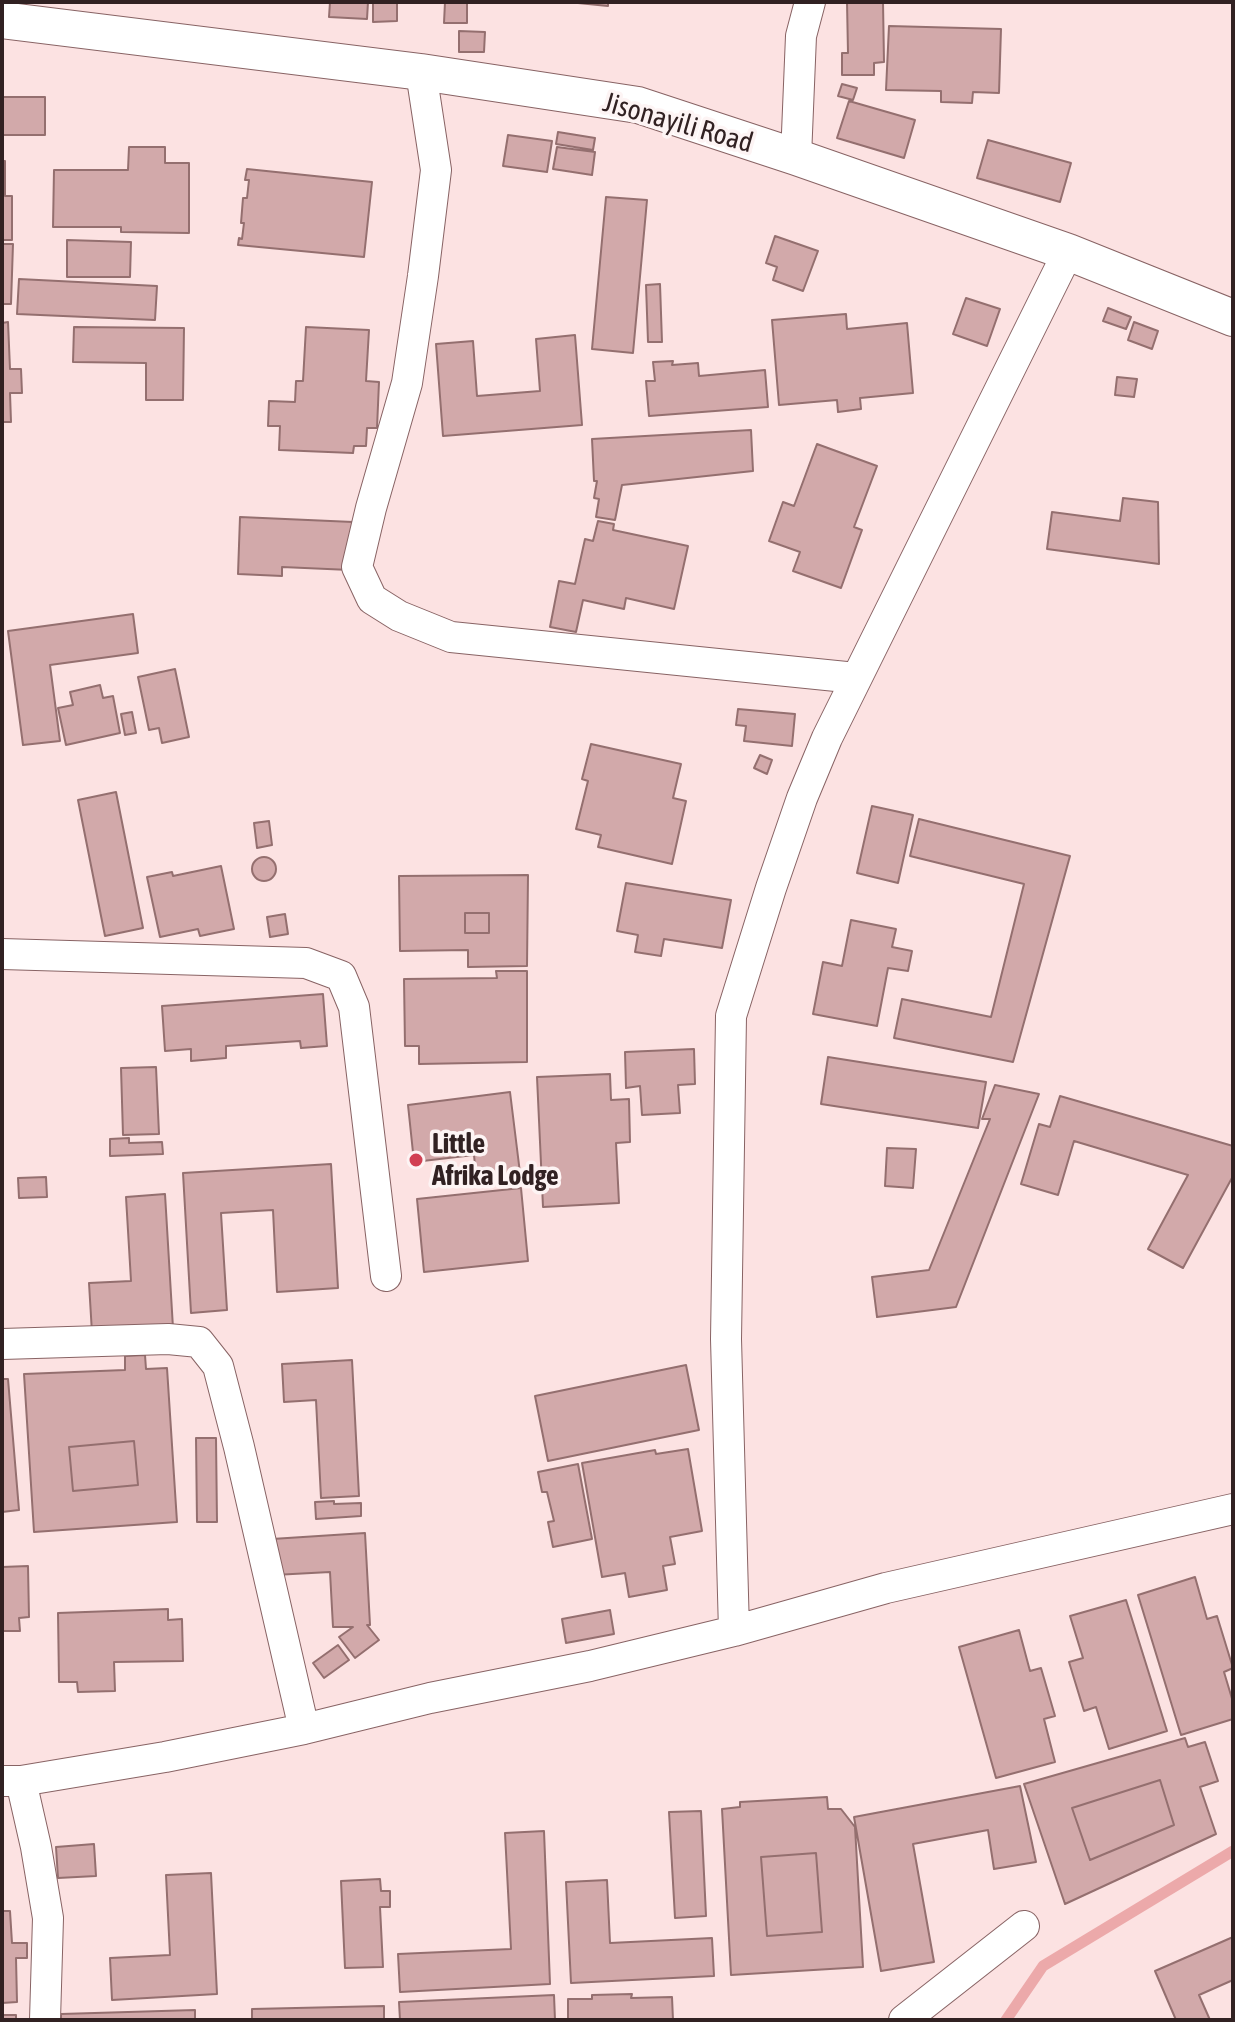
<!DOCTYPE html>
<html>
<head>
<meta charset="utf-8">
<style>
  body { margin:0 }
  #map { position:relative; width:1235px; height:2022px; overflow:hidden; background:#fce2e2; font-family:"Asap Condensed",sans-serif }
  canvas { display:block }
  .frame { position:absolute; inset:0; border:4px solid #312122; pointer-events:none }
</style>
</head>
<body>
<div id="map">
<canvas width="1235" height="2022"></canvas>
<div class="frame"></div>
</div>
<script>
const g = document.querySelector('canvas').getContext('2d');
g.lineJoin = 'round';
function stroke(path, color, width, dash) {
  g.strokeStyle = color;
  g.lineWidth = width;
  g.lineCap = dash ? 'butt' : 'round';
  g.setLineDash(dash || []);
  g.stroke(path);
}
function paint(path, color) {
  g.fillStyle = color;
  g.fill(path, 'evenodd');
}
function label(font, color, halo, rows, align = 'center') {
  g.font = font + ' "Asap Condensed",sans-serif';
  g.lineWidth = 7;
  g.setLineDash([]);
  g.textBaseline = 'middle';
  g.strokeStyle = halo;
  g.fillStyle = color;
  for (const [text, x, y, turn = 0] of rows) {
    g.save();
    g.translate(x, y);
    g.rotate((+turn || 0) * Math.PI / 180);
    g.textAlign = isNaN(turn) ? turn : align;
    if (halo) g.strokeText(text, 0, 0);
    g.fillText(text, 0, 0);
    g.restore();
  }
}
const stream = new Path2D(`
  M1006,2020l37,-54 190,-115`);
const building = new Path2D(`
  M330,2h38l-1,17 -38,-2z
  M373,2h24v19l-24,1z
  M445,2h22v21h-23z
  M568,2h40v4z
  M847,2h36l1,60 -10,1v12h-32v-22h6z
  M889,26l112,3 -2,64 -26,-1 -1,11 -31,-1v-11l-55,-1z
  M459,31l26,1 -1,20h-25z
  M842,84l15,4 -4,12 -15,-4z
  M2,97h43v38h-43z
  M849,101l66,19 -11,38 -67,-20z
  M558,132l37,6 -2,12 -37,-6z
  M508,135l44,6 -5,31 -44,-6z
  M988,140l83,23 -11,39 -83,-24z
  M129,147h36v16h24v70l-68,-1v-5h-68l1,-57h74z
  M557,147l38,5 -3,23 -39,-6z
  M2,161h3v35h7v44h-10z
  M247,169l125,13 -8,75 -126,-12 1,-7 3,1 2,-16h-3l2,-25h4l2,-18h-4z
  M606,197l41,3 -14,153 -41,-4z
  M775,236l43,15 -15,40 -30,-11 4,-13 -11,-4z
  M67,240l64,2 -1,35h-63z
  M2,244h11l-2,60h-9z
  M19,279l138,7 -2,34 -138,-6z
  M660,284l2,58h-14l-2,-57z
  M966,298l34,11 -13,37 -34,-12z
  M1108,308l23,9 -5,12 -23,-8z
  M846,314l1,15 60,-6 6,70 -53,5 1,11 -23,3 -1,-12 -58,5 -7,-85z
  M8,322l2,47h11l1,24h-12l1,29h-9v-99z
  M1134,322l24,9 -6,18 -24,-9z
  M74,327l110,1 -1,72h-37v-37l-73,-1z
  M306,327l63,3 -3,51 13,1 -2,46h-10l-1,18h-12l-1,7 -74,-3 1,-24h-12l1,-25 26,1 1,-21h7z
  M575,335l7,90 -139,11 -7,-92 37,-3 4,55 63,-5 -4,-52z
  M673,361l-1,4 26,-2 1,13 66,-6 3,37 -119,9 -3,-35h9l-2,-19z
  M1117,377l20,2 -3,18 -19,-2z
  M751,430l2,41 -131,14 -7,35 -19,-3 3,-18 -5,-1 3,-17h-3l-2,-42z
  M817,444l60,22 -23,61 8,3 -21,58 -48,-17 7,-19 -31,-11 14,-39 11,4z
  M1123,498l35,4 1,62 -112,-15 5,-37 68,9z
  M240,517l113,5 -3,48 -68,-3v9l-44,-2z
  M598,521l16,3 -1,6 75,16 -14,63 -48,-11 -2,11 -41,-9 -7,32 -26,-5 9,-46 16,3 10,-45 8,2z
  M133,614l5,39 -88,12 10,76 -37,4 -15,-114z
  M175,669l14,68 -27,6 -3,-15 -10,2 -11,-53z
  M100,685l3,13 10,-2 7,37 -54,12 -8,-37 15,-3 -3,-13z
  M738,709l57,5 -3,32 -48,-5 2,-15 -10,-1z
  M132,712l4,21 -11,2 -4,-21z
  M591,744l90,20 -8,34 13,3 -14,63 -74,-17 3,-12 -25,-6 12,-48 -6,-2z
  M760,755l12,5 -5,14 -13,-6z
  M116,792l27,136 -38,8 -27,-136z
  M872,806l41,9 -15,68 -41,-10z
  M919,819l151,37 -57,206 -119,-24 8,-39 89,18 33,-133 -114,-28z
  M269,821l3,24 -15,3 -3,-25z
  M252 869a12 12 0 1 1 24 0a12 12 0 1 1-24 0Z
  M221,866l13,63 -34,7 -2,-7 -38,8 -13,-60 25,-5 1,4z
  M528,875l-1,91 -59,1v-17l-68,1 -1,-75zM465,913h24v20h-24z
  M626,883l105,17 -9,48 -58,-9 -3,17 -26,-4 3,-17 -21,-4z
  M465,913h24v20h-24z
  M285,914l3,20 -18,3 -3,-20z
  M851,920l45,9 -4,18 20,4 -4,20 -20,-3 -11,58 -64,-12 10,-52 19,4z
  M496,971h31v91l-108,2v-18h-14l-1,-67 93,-1z
  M323,994l4,52 -26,2 -1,-7 -74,5v12l-35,3v-12l-26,2 -3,-45z
  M694,1049l1,35 -17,1 2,28 -38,2 -2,-29 -14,2 -1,-36z
  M828,1057l158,25 -8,46 -157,-24z
  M156,1067l3,67 -36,1 -2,-67z
  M610,1074l1,26 18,-1 1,43 -14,1 3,60 -76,4 -6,-130z
  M995,1085l44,9 -83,213 -79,10 -5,-40 57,-7 61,-151h-8z
  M510,1092l11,89 -44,6 -3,-32 -60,7 -6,-57z
  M1060,1096l173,50v30l-50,92 -35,-19 40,-74 -114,-34 -16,54 -37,-11 18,-60 11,3z
  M129,1138v5l33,-1 1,12 -53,2v-17z
  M887,1148l29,1 -3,39 -28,-2z
  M331,1164l7,124 -61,4 -4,-82 -52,3 6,97 -36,3 -8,-140z
  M46,1177l1,20 -28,1 -1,-20z
  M521,1188l7,73 -104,11 -7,-73z
  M165,1194l8,134 -81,5 -3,-50 42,-2 -5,-84z
  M145,1355l1,14 21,-1 10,154 -143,10 -10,-158 101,-4v-14zM134,1441l4,44 -65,6 -4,-44z
  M352,1360l7,136 -38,2 -5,-98 -32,2 -2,-38z
  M686,1365l13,65 -151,31 -13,-65z
  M2,1379h6l11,131 -17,2z
  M196,1438h20l1,84h-20z
  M134,1441l4,44 -65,6 -4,-44z
  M688,1449l14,82 -32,6 5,27 -12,2 4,24 -38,7 -4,-24 -23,4 -20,-114 73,-13 1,4z
  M578,1464l14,75 -39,8 -5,-25 6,-1 -7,-29h-5l-4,-20z
  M334,1501v3l27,-1v13l-45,3 -1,-17z
  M365,1533l5,92h-3l12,15 -24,18 -16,-21 14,-10h-20l-3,-55 -56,3 -2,-36z
  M28,1566l1,51 -10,1 1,13h-18v-64z
  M1195,1577l12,42 10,-3 16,52 -9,4 9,30v17l-52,16 -43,-140z
  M1126,1600l41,131 -58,18 -13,-42 -12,4 -15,-49 14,-4 -13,-42z
  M168,1609v11l14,-1 1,42 -69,1 1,29 -37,1 -1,-10h-18l-1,-69z
  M610,1610l4,24 -48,9 -4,-24z
  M1019,1630l11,41 11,-3 14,48 -11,3 11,43 -59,16 -37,-131z
  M338,1645l11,15 -25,18 -11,-15z
  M1185,1738l3,9 17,-5 13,39 -18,6 16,47 -151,70 -41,-120zM1160,1780l14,45 -84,35 -18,-52z
  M1160,1780l14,45 -84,35 -18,-52z
  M1020,1786l16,76 -42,7 -6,-39 -75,14 21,118 -53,9 -27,-154z
  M827,1797l1,12h13l14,18 8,140 -132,8 -9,-166 18,-2v-5zM816,1853l6,79 -55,4 -6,-79z
  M701,1811l5,105 -31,2 -6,-106z
  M544,1831l6,153 -150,8 -2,-38 113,-5 -6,-116z
  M94,1844l2,32 -38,2 -2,-31z
  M816,1853l6,79 -55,4 -6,-79z
  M211,1873l6,121 -105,6 -2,-42 60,-3 -4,-80z
  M380,1879l1,12h9v16h-10l3,60 -38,1 -4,-87z
  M607,1880l3,63 102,-5 2,38 -143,7 -5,-101z
  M2,1911h8l2,32h15v15h-11l1,44 -15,1z
  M1233,1937v43l-34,15 11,25h-34l-21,-49z
  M632,1994l-1,4 41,-1 1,23h-105v-21h24v-4z
  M554,1995l1,25h-155l-1,-18z
  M384,2006v14h-132v-11z
  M195,2010v10h-134v-6z
  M2,2015h14v5h-14z`);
const minor = new Path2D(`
  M421,72l15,98 -13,106 -16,107 -36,125 -14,59 15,32 27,17 52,21 405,41
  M796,157l5,-121 9,-34
  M2,954l304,9 35,13 13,31 32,269
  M2,1344l166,-5 31,3 19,24 21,81 65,282
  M734,1631l-8,-292 5,-323 40,-128 31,-90 25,-60 241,-486
  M2,1781h19l144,-24 139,-28 126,-31 160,-32 144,-35 152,-43 347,-79
  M21,1781l15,66 12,71 -3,102
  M904,2020l120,-94`);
const tertiary = new Path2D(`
  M2,20l419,52 217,33 158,52 272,95 165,66`);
const markers = [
  [416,1160,8,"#d14053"]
];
const streetNames = [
  ["Jisonayili Road",678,123,16]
];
const poiNames = [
  ["Little",432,1144],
  ["Afrika Lodge",432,1176]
];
stroke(stream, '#eca9aa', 11);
paint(building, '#d2a9aa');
stroke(building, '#946f6f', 2);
stroke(minor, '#886364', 32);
stroke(tertiary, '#886364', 38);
stroke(minor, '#fff', 30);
stroke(tertiary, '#fff', 36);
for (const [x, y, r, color] of markers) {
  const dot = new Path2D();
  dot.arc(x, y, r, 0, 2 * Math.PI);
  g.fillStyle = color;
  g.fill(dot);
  stroke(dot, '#fdf4f4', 3);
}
label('28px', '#312122', '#fdf4f4', streetNames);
label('bold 28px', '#312122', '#fdf4f4', poiNames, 'left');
</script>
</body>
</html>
